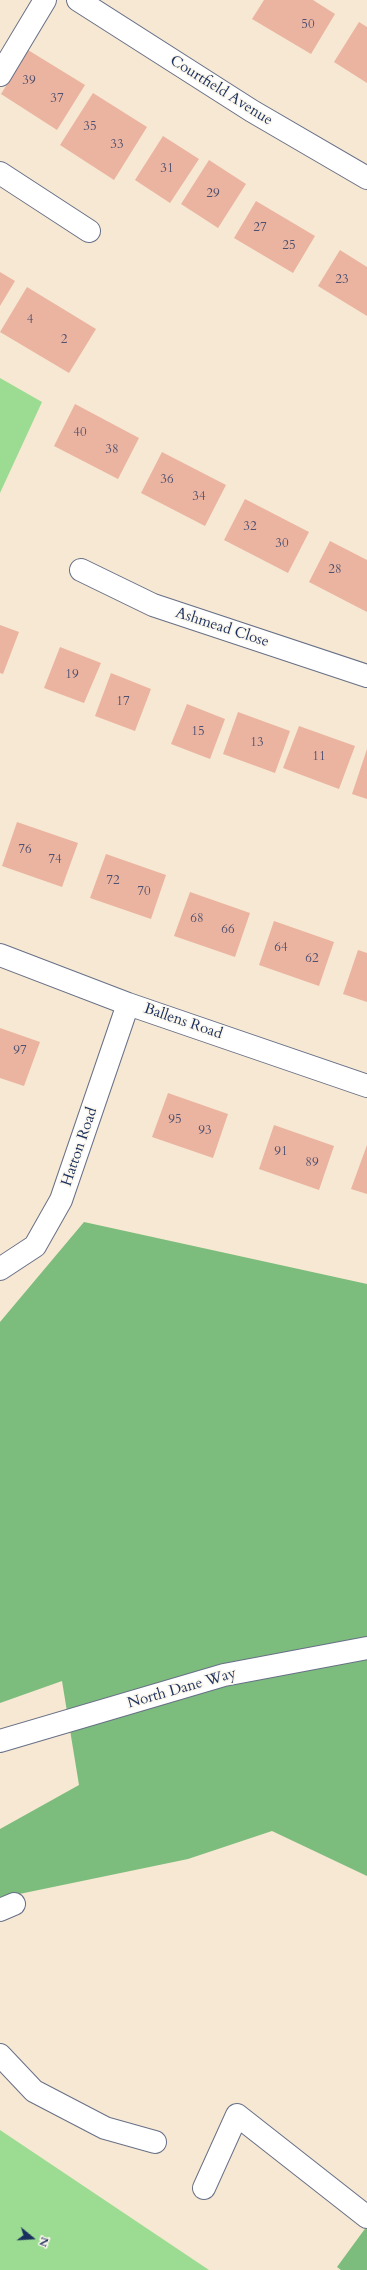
<!DOCTYPE html>
<html>
<head>
<meta charset="utf-8">
<style>
  body { margin:0 }
  #map { position:relative; width:367px; height:2270px; overflow:hidden; background:#f6e8d2; font-family:Cardo,serif }
  canvas { display:block }
  .north { position:absolute; left:12px; top:2218px; width:40px; height:40px; -webkit-text-stroke:3px #fbf7ec; paint-order:stroke; rotate:108deg; font-size:11px; font-weight:700; line-height:16px; text-align:center; color:#1b2f5e }
  .north::after { content:''; display:block; margin:auto; width:14px; height:18px; background:#1b2f5e; clip-path:polygon(50% 0,100% 100%,50% 72%,0 100%) }
</style>
</head>
<body>
<div id="map">
<canvas width="367" height="2270"></canvas>
<div class="north">N</div>
</div>
<script>
const g = document.querySelector('canvas').getContext('2d');
g.lineJoin = 'round';
function paint(path, color) {
  g.fillStyle = color;
  g.fill(path, 'evenodd');
}
function stroke(path, color, width, dash) {
  g.strokeStyle = color;
  g.lineWidth = width;
  g.lineCap = dash ? 'butt' : 'round';
  g.setLineDash(dash || []);
  g.stroke(path);
}
function label(font, color, halo, rows, align = 'center') {
  g.font = font + ' Cardo,serif';
  g.lineWidth = 3;
  g.setLineDash([]);
  g.textBaseline = 'middle';
  g.strokeStyle = halo;
  g.fillStyle = color;
  for (const [text, x, y, turn = 0] of rows) {
    g.save();
    g.translate(x, y);
    g.rotate((+turn || 0) * Math.PI / 180);
    g.textAlign = isNaN(turn) ? turn : align;
    if (halo) g.strokeText(text, 0, 0);
    g.fillText(text, 0, 0);
    g.restore();
  }
}
const green = new Path2D(`
  M0,378l42,24 -42,91z
  M0,2130l209,140h-209z`);
const forest = new Path2D(`
  M84,1222l283,62v592l-95,-45 -84,28 -188,39v-69l79,-44 -17,-104 -62,22v-381z
  M367,2226v44h-26l-4,-3z`);
const building = new Path2D(`
  M264,0h49l22,14 -24,40 -59,-35z
  M359,22l8,5v56l-33,-21z
  M28,50l57,35 -28,45 -56,-36z
  M93,93l54,34 -33,53 -54,-35z
  M163,136l36,23 -29,44 -35,-23z
  M209,160l37,24 -28,44 -37,-24z
  M256,201l59,35 -22,37 -59,-35z
  M340,250l27,17v49l-49,-30z
  M0,272l15,9 -15,25z
  M27,287l69,42 -27,44 -69,-41z
  M75,404l64,34 -21,41 -64,-33z
  M162,452l64,33 -21,41 -64,-33z
  M245,499l64,33 -21,41 -64,-33z
  M330,541l37,19v52l-58,-30z
  M0,625l19,7 -16,42 -3,-1z
  M60,647l41,16 -17,40 -40,-15z
  M111,673l40,16 -16,42 -40,-15z
  M187,704l38,15 -15,40 -39,-15z
  M238,712l52,19 -15,42 -52,-19z
  M299,726l56,20 -16,43 -56,-21z
  M367,749v50l-15,-5z
  M17,822l61,21 -16,44 -60,-21z
  M106,854l60,21 -15,44 -61,-21z
  M190,892l60,21 -15,44 -61,-21z
  M274,921l60,21 -15,44 -60,-21z
  M358,950l9,3v49l-24,-8z
  M0,1028l40,14 -16,44 -24,-8z
  M168,1093l60,21 -15,44 -61,-21z
  M274,1125l60,21 -15,44 -60,-21z
  M367,1145v49l-16,-5z`);
const minor = new Path2D(`
  M78,0l174,111 115,67
  M0,75l45,-75
  M0,173l89,58
  M81,570l72,35 214,71
  M0,955l128,49 239,82
  M0,1269l35,-23 26,-46 67,-196
  M0,1741l224,-66 143,-27
  M0,1910l14,-6
  M0,2055l34,36 71,37 50,14
  M204,2188l33,-73 130,102`);
const numberNames = [
  ["50",308,25],
  ["39",29,81],
  ["37",57,99],
  ["35",90,127],
  ["33",117,145],
  ["31",167,169],
  ["29",213,194],
  ["27",260,228],
  ["25",289,246],
  ["23",342,280],
  ["4",30,320],
  ["2",64,340],
  ["40",80,433],
  ["38",112,450],
  ["36",167,480],
  ["34",199,497],
  ["32",250,527],
  ["30",282,544],
  ["28",335,570],
  ["19",72,675],
  ["17",123,702],
  ["15",198,732],
  ["13",257,743],
  ["11",319,757],
  ["76",25,850],
  ["74",55,860],
  ["72",113,881],
  ["70",144,892],
  ["68",197,919],
  ["66",228,930],
  ["64",281,948],
  ["62",312,959],
  ["97",20,1051],
  ["95",175,1120],
  ["93",205,1131],
  ["91",281,1152],
  ["89",312,1163]
];
const streetNames = [
  ["Courtfield Avenue",221,91,32],
  ["Ashmead Close",222,628,18],
  ["Ballens Road",183,1022,19],
  ["Hatton Road",80,1147,-71],
  ["North Dane Way",182,1689,-16]
];
paint(green, '#9bdc92');
paint(forest, '#7cbc7c');
paint(building, '#ebb4a1');
stroke(minor, '#687087', 24);
stroke(minor, '#fff', 22);
label('13px', '#4f506f', null, numberNames);
label('15px', '#1b2f5e', '#fbf7ec', streetNames);
</script>
</body>
</html>
